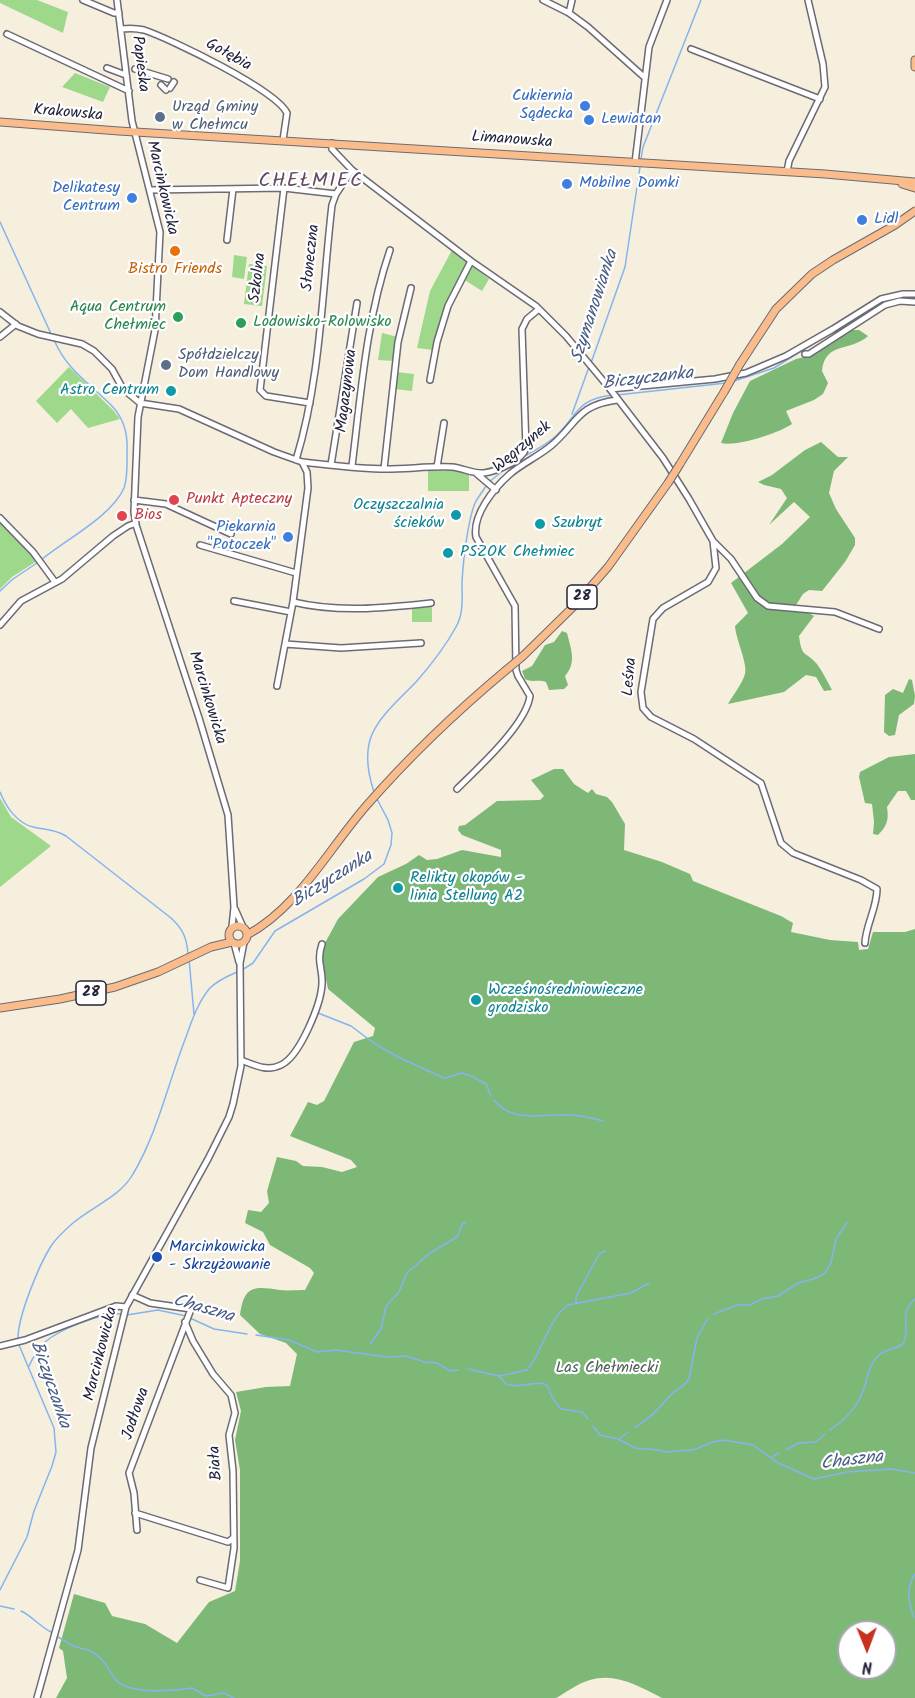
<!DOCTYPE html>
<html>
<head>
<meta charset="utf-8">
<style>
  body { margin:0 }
  #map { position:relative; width:915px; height:1698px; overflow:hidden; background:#f6efde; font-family:Kalam,sans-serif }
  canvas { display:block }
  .north { position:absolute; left:837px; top:1620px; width:60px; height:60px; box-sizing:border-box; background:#fff; border:2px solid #a7a7b1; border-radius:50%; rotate:179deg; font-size:16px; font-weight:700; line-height:24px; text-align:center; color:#22223b }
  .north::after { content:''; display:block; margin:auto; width:21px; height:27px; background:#c8321e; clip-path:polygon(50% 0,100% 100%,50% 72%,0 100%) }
</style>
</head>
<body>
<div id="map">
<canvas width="915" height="1698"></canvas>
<div class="north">N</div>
</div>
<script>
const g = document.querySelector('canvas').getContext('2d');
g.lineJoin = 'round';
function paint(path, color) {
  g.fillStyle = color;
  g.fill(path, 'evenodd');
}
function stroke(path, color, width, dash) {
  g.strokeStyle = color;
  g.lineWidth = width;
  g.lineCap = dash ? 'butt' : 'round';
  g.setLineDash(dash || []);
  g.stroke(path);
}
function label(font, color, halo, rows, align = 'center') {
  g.font = font + ' Kalam,sans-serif';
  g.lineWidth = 4.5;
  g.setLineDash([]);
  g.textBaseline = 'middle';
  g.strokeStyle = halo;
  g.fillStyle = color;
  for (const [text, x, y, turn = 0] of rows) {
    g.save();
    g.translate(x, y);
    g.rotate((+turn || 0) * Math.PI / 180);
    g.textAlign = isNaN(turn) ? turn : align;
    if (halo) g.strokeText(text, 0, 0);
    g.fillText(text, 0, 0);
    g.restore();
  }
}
const green = new Path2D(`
  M0,0h37l31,12 -5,21 -63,-30z
  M75,73l35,14 -7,15 -41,-15z
  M452,250l16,12 -35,88 -16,-2 13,-57z
  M234,255l13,2 -3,22 -12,-2z
  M249,264l18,2 -5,40 -18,-2z
  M472,266l17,13 -7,12 -19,-12z
  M382,333l16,4 -4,24 -16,-1z
  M69,367l45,44 6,8 -32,9 -17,-19 -14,14 -21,-22z
  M396,372l18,2 -2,17 -18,-2z
  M428,471h37l4,4v16h-41z
  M0,520l12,11 25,30 -25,16 -12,12z
  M432,605v17h-20v-14z
  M0,798l11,19 40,29 -51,41z`);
const forest = new Path2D(`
  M852,330h7l9,6c-17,16 -43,5 -46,35l6,12 -5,11 -9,6 -28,11 6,13c-13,9 -55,23 -71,19l12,-30 17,-32 46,-22 17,-4z
  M821,442l17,15h10l-14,14 -5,22 7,16 19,29v7l-10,17 -23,29 -13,-1 -6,4 -7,11 18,11 -15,20c3,23 6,14 18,28 6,8 10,17 15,26l-8,1 -8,-14 -10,-2 -22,17 -56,12c5,-9 14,-20 17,-30 3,-10 -9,-34 -10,-48l13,-13 -17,-30 51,-39 28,-27 -16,-15 -25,23 18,-27 -6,-9 -17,-4 -6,-3 14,-7 33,-25z
  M562,631l5,2c4,16 10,30 -2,43l3,9 -4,4 -15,1 -3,-8c-8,-3 -14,1 -21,-3l-3,-8 10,-5 13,-21 9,-3z
  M909,679l3,1 3,16 -1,8 -15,11 -4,20 -6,1 -5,-4 1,-37 8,-6 10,4z
  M915,754v46h-4l-5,-9h-8l-11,16c2,13 0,19 -9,28l-5,-1 1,-12 -2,-18 -7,-1 -6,-26 1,-5 29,-15z
  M554,769h9l11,15 14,9 4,-4 4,5 11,3 5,5 13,22 -1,26 38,12 28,12 3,7 88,35 12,7 -2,9 39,8 28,2 1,8 9,-1 5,-17h32l10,-3v769h-253c-22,-11 -46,-26 -72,-18 -12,3 -23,12 -34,18h-500l11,-20 -4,-27 -4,-3 15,-54 31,9 7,13 33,8 32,19 32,-41 26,-11 5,-30v-91l-5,-30 6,-29 -5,-19 30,-5 24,-1 7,-32 -11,-11 -26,-9 -20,-19c4,-30 14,-29 40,-25 8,1 17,0 25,0l9,-17 -4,-5 -40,-23 -7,-13 -18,-9 3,-13 13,2 8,-9 -2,-12 10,-34 19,4 7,5 19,1 20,5 15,-5 -6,-7 -61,-24 18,-34 9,3 7,-4 30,-59 19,-6 2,-8 -47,-39 -6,-29 3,-17 13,-24 40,-42 28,-13 13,-9 8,5 10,-1 25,-9 39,7v-7l-39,-15 -4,-5 1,-4 6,-1 32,-24 43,-1 4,-4 -13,-16zM849,1632h36v36h-36z`);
const stream = new Path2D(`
  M641,159l2,-12 58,-147
  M0,222l52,114
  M898,298h17
  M591,363l34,-96 15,-100
  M734,381l40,-13 87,-54
  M617,395l109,-12
  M572,414l17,-47
  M523,457c11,-6 23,-12 33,-21 22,-21 20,-37 57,-41
  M489,482l15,-12
  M41,560c24,-20 71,-44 83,-72 4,-11 3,-25 3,-37 1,-18 -3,-33 -16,-46 -22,-22 -44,-35 -57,-65
  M0,591l13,-12 24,-16
  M0,792c6,15 17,31 33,35 13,3 22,2 33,9l105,82c12,11 16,20 17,37
  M374,792c-19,-57 6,-73 42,-110 15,-17 29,-35 40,-55 8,-14 6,-30 6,-45 1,-19 6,-65 14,-81 3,-5 7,-10 10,-15
  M189,959l5,55
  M242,970l11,-7 22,-32 89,-52 20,-15 7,-19 1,-12 -4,-13 -11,-21
  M318,1013l33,13 24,18 23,13 44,20 3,1 17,-5 9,3 15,8 5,12
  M494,1100c18,22 42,15 66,15 15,-1 29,2 43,6
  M576,1303v-6l23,-43 6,-3
  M714,1314l23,-9h13l12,-6 16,-3 20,-13 15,-4 11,-5 7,-11 5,-24 11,-16
  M127,1315l31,-5 28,6
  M190,1318l24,11 33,5
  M256,1335l33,5 28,12 18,-2 53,7 19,-1 17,6 13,1 13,8 8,-1
  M18,1340c-1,-22 21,-75 33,-94 6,-9 14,-16 22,-23 20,-17 47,-26 60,-49 25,-42 35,-91 53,-137 6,-17 12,-35 24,-49 8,-8 18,-12 27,-16
  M370,1344l11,-15 5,-23 13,-14 8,-19 23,-20 27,-16 5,-13 4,-2
  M29,1366c4,-9 9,-17 16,-24 15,-13 58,-30 77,-28
  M468,1369l31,7 7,8 8,2 26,-3 7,2 6,14 8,10 21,3 6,7
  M499,1376l28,-6c17,-20 19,-48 41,-65l63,-12 18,-10
  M593,1426l7,9 18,4 17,9 23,2 7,2 28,-2 20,-8 11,-2 29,5 25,18 36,16 33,-7 44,-3 24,4
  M635,1427c16,-8 24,-20 36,-32 6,-6 13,-8 18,-16l8,-41 11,-20
  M830,1430c19,-13 30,-26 36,-48 3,-11 4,-18 12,-26 7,-7 17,-7 25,-12 9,-18 -6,-28 12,-45
  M619,1439l9,-7
  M786,1450l12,-7 18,-1 9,-8
  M772,1457l7,-4
  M0,1590l27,-53 7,-26 18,-45 4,-14 -2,-24 -35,-83
  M0,1606l14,3
  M21,1611c11,5 18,15 30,21
  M914,1617c-6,-15 -8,-29 1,-43
  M58,1637c6,3 11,7 16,9 6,3 13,2 18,6 16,10 14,16 24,28 13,15 59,11 76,8l14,8 18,-3 10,5`);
const minor = new Path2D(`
  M83,0l31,13h5
  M117,0l15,121 28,111 -5,98 -17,87 -4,95 2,13 63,193 29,97 6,92 -2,20
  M543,0l26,13 19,14 56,50
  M569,13l3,-13
  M121,29c8,-1 15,-1 23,1 27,9 132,60 143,83l-4,27
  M7,34l122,57
  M691,49l129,50
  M107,68l16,6
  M135,69l33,10
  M161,85l5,5
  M170,88l4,-6
  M332,143v6l20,21 119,91 65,45 30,30 44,53 53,69 26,41 24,42 3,27 -8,14 -45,26 -10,11 -12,73 2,16 8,9 43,22 67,44 20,60 12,10 68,27 16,9c0,19 -11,35 -12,54
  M635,163l14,-116 18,-47
  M787,172l2,-11 36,-74 -2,-23 -15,-64
  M284,188l-24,202 6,6 44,7
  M150,190l134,-2 52,6
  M227,240l6,-51
  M0,312l18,14 20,8 44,10 12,7 18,18 11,20 17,14 39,6 95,43 28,10c28,3 57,7 84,7 22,0 44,-3 66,-2 11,1 21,7 32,6 13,-2 38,-12 42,-25l-4,-119 5,-10 12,-10
  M0,337l16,-13
  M805,354h4l76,-49 15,-4 15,1
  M430,380l7,-38 11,-36 23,-45
  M610,389l105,-10 31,-6 40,-17 47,-27 48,-30 22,-5h12
  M296,460c25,-82 26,-170 36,-255l4,-11 16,-24
  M331,465l26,-162
  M352,466c9,-72 14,-146 38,-216
  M437,467l7,-44
  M384,469l14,-127 13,-54
  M477,474l19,16
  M134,500l32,4 65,30
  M0,518l33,34 22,30
  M714,542l17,17 26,39 11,8 67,6 44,17
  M200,545l96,28
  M234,601l57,11
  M293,602c46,11 91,6 138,1
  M0,625l21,-24 41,-22 51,-43 15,-10 8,-3
  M285,644l56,4 80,-5
  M277,686l16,-84 15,-114 -1,-16 -5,-10
  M457,789c20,-20 69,-64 73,-93l-12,-20 -2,-6 -1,-64 -39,-69c-4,-22 18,-49 34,-63 13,-11 29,-18 42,-29 26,-23 26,-40 65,-45
  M235,909l8,18
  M234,943l5,19
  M241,1060c13,5 26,12 40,5 19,-9 40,-61 41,-81 1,-16 -6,-22 0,-40
  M132,1295l18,8 41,6 -62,164 5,20 3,37
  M185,1322l8,19 20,33 18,21 4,18 -6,22 4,36 1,77 -6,40 -28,-8
  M0,1346l25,-6 91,-34 10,1
  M135,1513l93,29 5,-4
  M37,1698l41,-148 13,-102 35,-141 82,-148 21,-42 4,-13 8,-38 -1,-103 4,-21`);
const major = new Path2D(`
  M915,60v7
  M0,122l119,9 706,43 90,8
  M902,184l13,4
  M740,364l36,-55 36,-35 21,-14 62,-35 20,-14
  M680,464l44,-72
  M523,656l50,-49 35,-40 60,-84
  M229 935a9 9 0 1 1 18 0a9 9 0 1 1-18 0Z
  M247,935c52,-28 82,-87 120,-130 42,-48 89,-93 138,-134
  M0,1008l60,-9 55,-12 43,-15 53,-25 21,-5`);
const majorBridge = new Path2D(`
  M724,392l16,-28
  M668,483l12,-19
  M505,671l18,-15`);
const markers = [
  [585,106,6,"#3f7fe0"],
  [160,117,6,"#5c6f8a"],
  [589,120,6,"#3f7fe0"],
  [567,184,6,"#3f7fe0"],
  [132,198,6,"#3f7fe0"],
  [862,220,6,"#3f7fe0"],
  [175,251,6,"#e8710a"],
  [178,317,6,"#2e9e5b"],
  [241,323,6,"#2e9e5b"],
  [166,365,6,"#5c6f8a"],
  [171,391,6,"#0f9aa8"],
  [174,500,6,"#e0444e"],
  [456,515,6,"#0f9aa8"],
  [122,516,6,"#e0444e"],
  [540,524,6,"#0f9aa8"],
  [288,537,6,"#3f7fe0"],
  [448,553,6,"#0f9aa8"],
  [398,888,6,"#0f9aa8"],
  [476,1000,6,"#0f9aa8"],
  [157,1257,6,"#1a4fb4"]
];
const shields = [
  [582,597,30],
  [91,993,30]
];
const shieldNames = [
  ["28",582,597],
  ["28",91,993]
];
const streetNames = [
  ["Gołębia",228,56,29],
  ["Papieska",139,64,83],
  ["Krakowska",68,114,5],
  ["Limanowska",512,141,4],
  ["Marcinkowicka",161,188,77],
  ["Słoneczna",312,258,-84],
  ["Szkolna",259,278,-83],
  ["Magazynowa",348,391,-83],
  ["Węgrzynek",523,448,-40],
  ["Leśna",631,677,-85],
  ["Marcinkowicka",206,698,73],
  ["Marcinkowicka",102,1354,-76],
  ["Jodłowa",137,1414,-71],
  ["Biała",217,1463,-94]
];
const shopNames = [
  ["Cukiernia",573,97],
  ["Sądecka",573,115],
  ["Lewiatan",601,120,"left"],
  ["Mobilne Domki",579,184,"left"],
  ["Delikatesy",120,189],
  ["Centrum",120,207],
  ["Lidl",874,220,"left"],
  ["Piekarnia",276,528],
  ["\"Potoczek\"",276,546]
];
const serviceNames = [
  ["Urząd Gminy",172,108],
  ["w Chełmcu",172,126],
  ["Spółdzielczy",178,356],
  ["Dom Handlowy",178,374]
];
const foodNames = [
  ["Bistro Friends",175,270]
];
const leisureNames = [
  ["Aqua Centrum",166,308],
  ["Chełmiec",166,326],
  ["Lodowisko-Rolowisko",253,323,"left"]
];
const cultureNames = [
  ["Astro Centrum",159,391,"right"],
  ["Oczyszczalnia",444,506,"right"],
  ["ścieków",444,524,"right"],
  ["Szubryt",552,524],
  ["PSZOK Chełmiec",460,553],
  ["Relikty okopów -",410,879],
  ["linia Stellung A2",410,897],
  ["Wcześnośredniowieczne",488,991],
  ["grodzisko",488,1009]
];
const healthNames = [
  ["Punkt Apteczny",186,500],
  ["Bios",134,516]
];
const transitNames = [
  ["Marcinkowicka",169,1248],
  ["- Skrzyżowanie",169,1266]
];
const parkNames = [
  ["Las Chełmiecki",607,1369]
];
const waterNames = [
  ["Szymanowianka",596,307,-72],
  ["Biczyczanka",648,380,-7],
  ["Biczyczanka",333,880,-32],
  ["Chaszna",203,1310,16],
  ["Biczyczanka",49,1385,71],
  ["Chaszna",852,1462,-7]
];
const quarterNames = [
  ["CHEŁMIEC",311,183]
];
paint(green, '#9ed88b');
paint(forest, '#7eb877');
stroke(stream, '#84b4ef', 1.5);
stroke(minor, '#6c6a74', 8);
stroke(major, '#6c6a74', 9);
stroke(minor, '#fff', 5);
stroke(major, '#fabc8b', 7);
stroke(majorBridge, '#6c6a74', 9, []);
stroke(majorBridge, '#fabc8b', 7);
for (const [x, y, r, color] of markers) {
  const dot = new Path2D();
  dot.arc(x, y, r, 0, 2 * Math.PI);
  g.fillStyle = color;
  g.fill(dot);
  stroke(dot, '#fff', 2);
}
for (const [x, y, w] of shields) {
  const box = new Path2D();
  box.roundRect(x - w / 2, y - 12, w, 24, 4.5);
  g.fillStyle = '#fff';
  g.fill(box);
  stroke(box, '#22223b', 1.5);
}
label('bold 15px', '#22223b', null, shieldNames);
label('16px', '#22223b', '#fff', streetNames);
label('16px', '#366cbe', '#fff', shopNames, 'right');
label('16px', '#4e5e75', '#fff', serviceNames, 'left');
label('16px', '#c56008', '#fff', foodNames);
label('16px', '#27864d', '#fff', leisureNames, 'right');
label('16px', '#0d838f', '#fff', cultureNames, 'left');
label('16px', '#be3a42', '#fff', healthNames, 'left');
label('16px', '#164399', '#fff', transitNames, 'left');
label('16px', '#4d6257', '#fff', parkNames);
label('italic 18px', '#495c83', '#fff', waterNames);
g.letterSpacing = '1.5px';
label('20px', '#634b67', '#fff', quarterNames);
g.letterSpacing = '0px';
</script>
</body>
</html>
